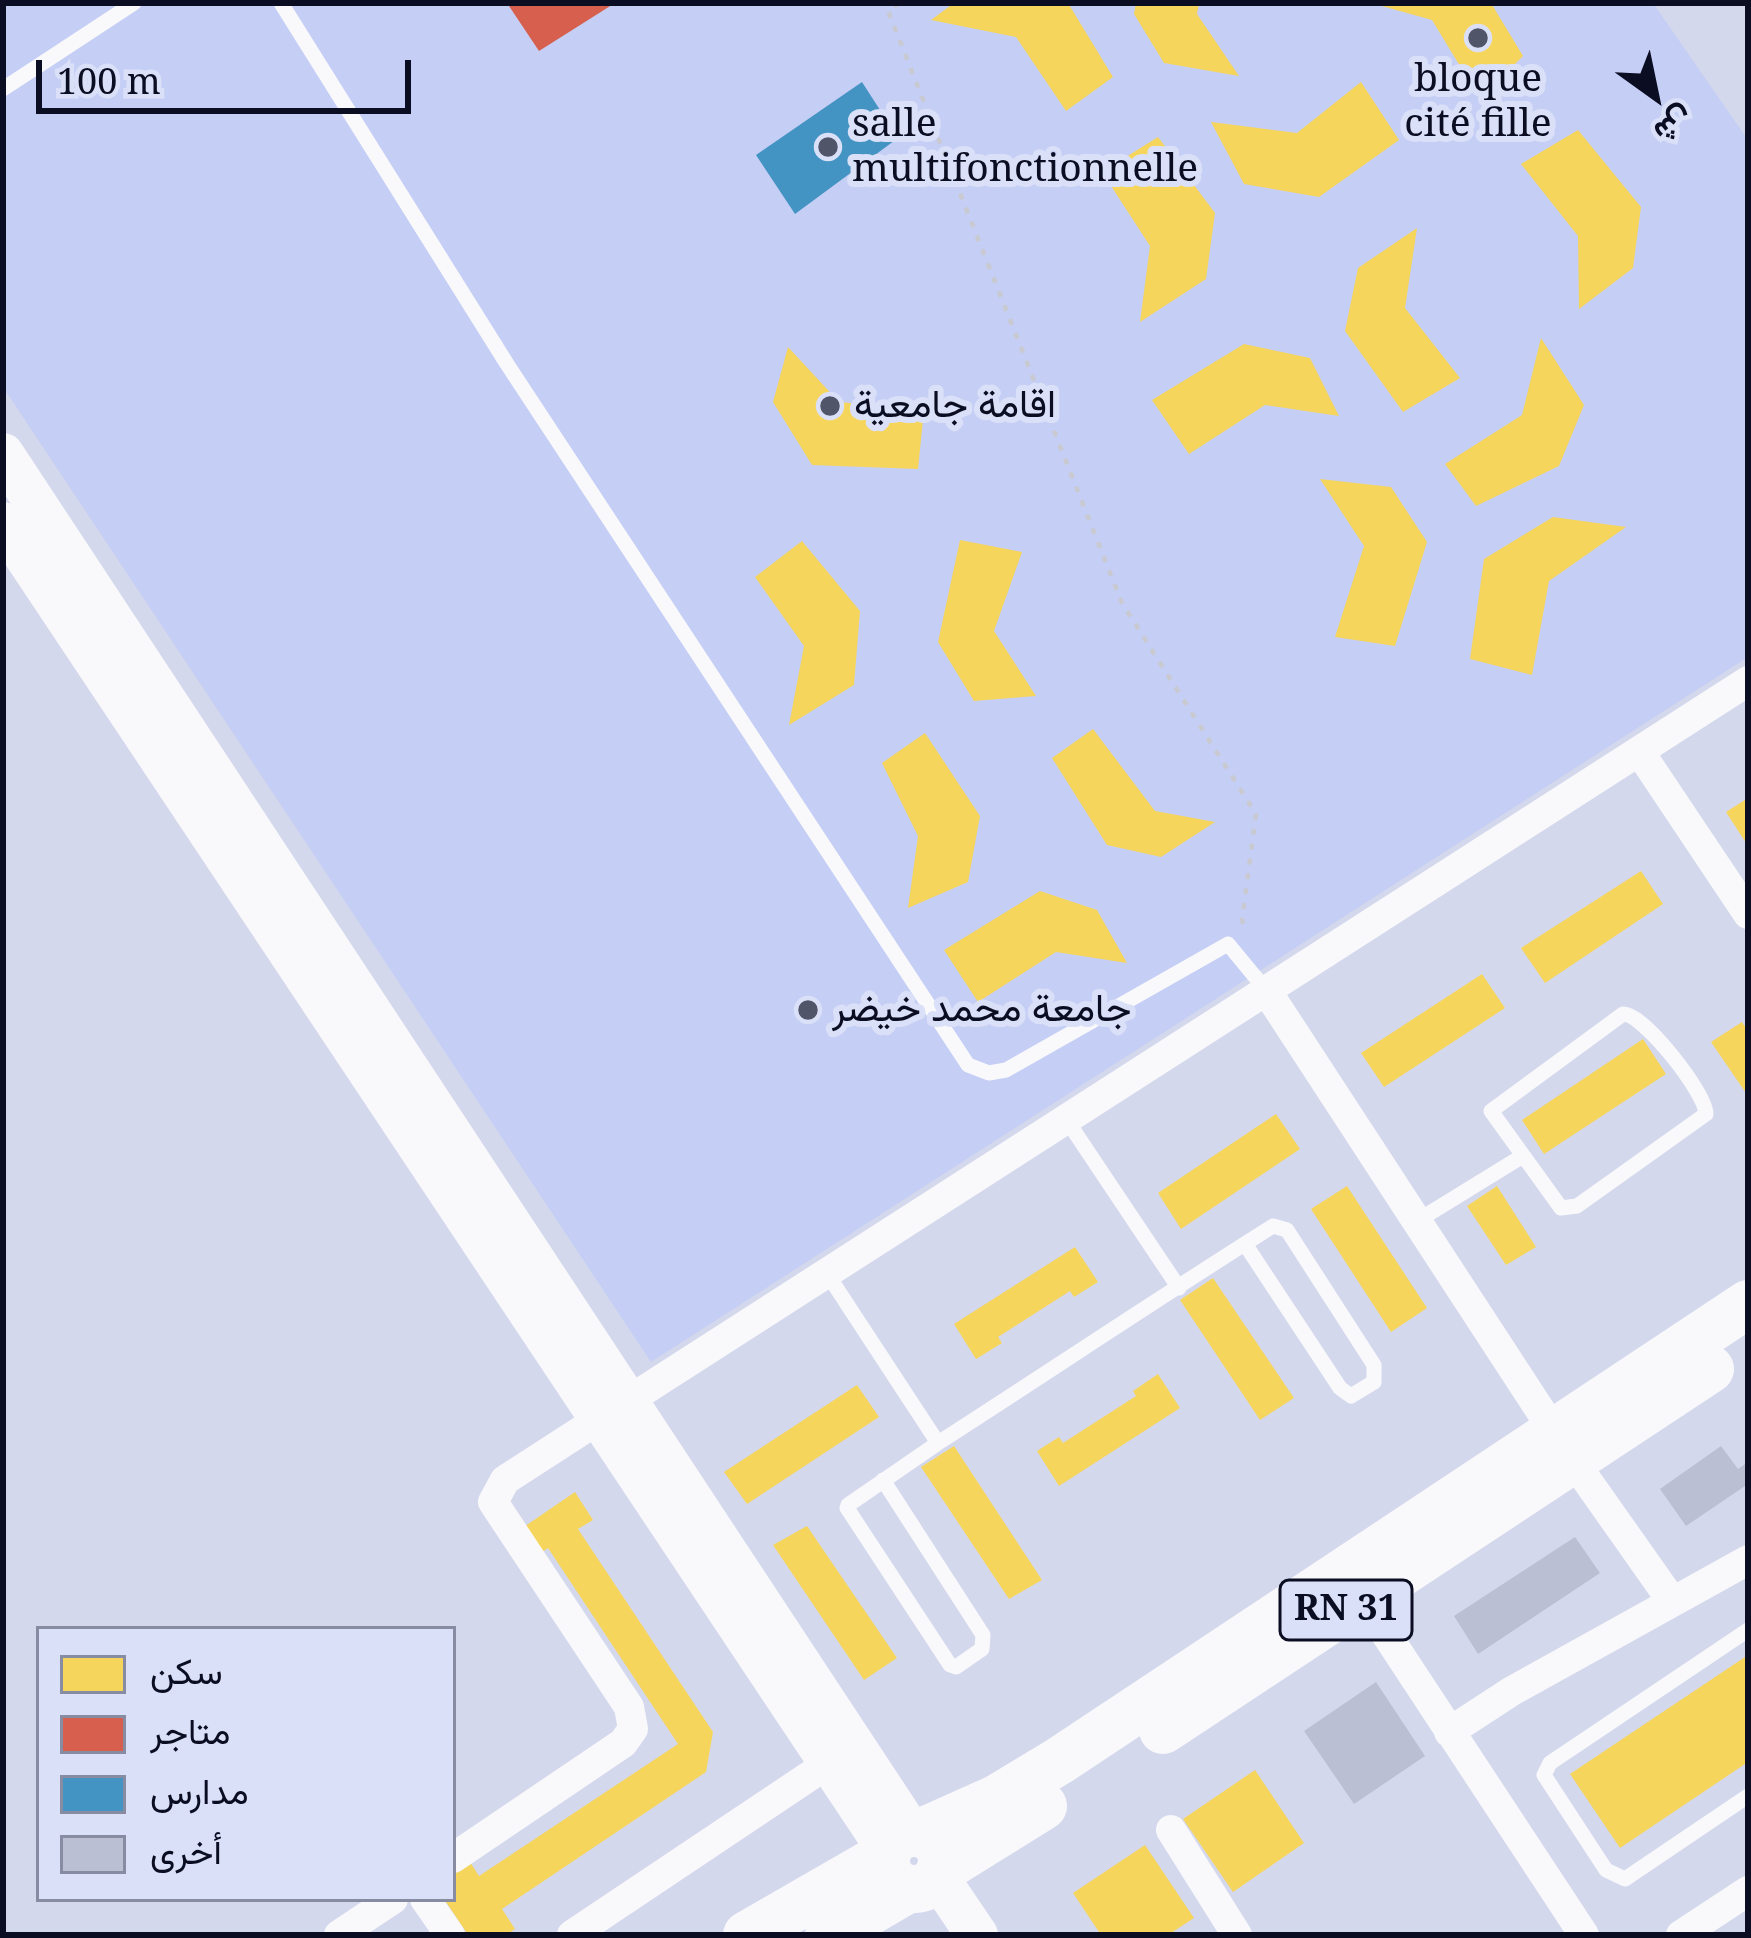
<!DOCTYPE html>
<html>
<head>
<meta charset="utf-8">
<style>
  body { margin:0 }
  #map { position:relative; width:1751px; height:1938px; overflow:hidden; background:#d4d8ec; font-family:"Noto Serif",Vazirmatn,serif }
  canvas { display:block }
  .frame { position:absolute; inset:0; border:6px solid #0b0e22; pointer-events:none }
  .legend { position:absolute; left:36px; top:1626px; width:420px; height:276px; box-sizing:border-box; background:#dae0f8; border:3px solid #878ca2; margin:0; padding:15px 21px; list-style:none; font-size:36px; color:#0b0e22 }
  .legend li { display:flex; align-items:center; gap:24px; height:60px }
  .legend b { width:60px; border:3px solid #878ca2 }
  .north { position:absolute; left:1595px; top:36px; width:120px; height:120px; -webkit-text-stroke:9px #dae0f8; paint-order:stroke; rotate:147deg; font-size:33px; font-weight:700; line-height:48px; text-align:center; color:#0b0e22 }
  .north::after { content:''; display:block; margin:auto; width:42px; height:54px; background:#0b0e22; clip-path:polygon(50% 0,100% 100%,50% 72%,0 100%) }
  .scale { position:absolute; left:36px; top:60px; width:375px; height:54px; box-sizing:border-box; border:6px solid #0b0e22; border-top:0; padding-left:15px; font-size:36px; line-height:42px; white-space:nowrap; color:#0b0e22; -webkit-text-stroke:9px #dae0f8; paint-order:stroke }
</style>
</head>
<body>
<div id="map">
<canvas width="1751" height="1938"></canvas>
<div class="frame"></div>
<ul class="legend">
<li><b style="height:33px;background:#f6d55c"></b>سكن</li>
<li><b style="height:33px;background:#d6604d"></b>متاجر</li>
<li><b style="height:33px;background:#4393c3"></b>مدارس</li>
<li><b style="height:33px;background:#babfd3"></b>أخرى</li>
</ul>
<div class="north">ش</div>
<div class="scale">100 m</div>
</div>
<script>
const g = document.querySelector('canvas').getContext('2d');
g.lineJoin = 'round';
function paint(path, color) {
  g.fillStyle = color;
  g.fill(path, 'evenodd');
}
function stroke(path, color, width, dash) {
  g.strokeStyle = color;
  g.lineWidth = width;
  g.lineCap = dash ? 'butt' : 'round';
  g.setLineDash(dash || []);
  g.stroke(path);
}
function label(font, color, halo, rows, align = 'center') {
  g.font = font + ' "Noto Serif",Vazirmatn,serif';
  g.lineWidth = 12;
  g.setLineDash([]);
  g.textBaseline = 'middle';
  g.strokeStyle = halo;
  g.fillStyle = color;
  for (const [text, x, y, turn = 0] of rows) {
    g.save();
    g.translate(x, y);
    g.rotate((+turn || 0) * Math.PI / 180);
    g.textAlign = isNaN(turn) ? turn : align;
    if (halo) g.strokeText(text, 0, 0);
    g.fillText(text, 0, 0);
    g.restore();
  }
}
const built = new Path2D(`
  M3,3h1650l95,137v517l-1097,705 -648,-975z`);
const homes = new Path2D(`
  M954,3h114l45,74 -47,34 -50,-74 -85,-17z
  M1136,3h63l-2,11 42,62 -75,-13 -30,-49z
  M1371,3h120l32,53 -43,43 -48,-79z
  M1361,82l38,58 -80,57 -75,-13 -33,-62 86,11z
  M1578,130l63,77 -8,61 -54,41 -1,-73 -57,-72z
  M1158,137l57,76 -9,66 -66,43 10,-76 -48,-74z
  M1417,228l-12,80 55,70 -57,34 -58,-81 13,-63z
  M1541,338l43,67 -25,61 -83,40 -31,-42 77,-49z
  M1244,344l66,14 29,58 -74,-11 -76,49 -37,-54z
  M788,347l51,55 85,8 -6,59 -106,-4 -39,-63z
  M1320,479l71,8 36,55 -32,104 -60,-9 29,-91z
  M1553,517l73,10 -77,54 -17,94 -62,-16 14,-100z
  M960,540l62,12 -28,79 42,65 -62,5 -36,-59z
  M802,541l58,70 -6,74 -65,40 15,-79 -49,-69z
  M1093,729l62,82 60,11 -54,35 -54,-12 -55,-87z
  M925,733l55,83 -12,66 -60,26 10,-72 -36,-73z
  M1748,798v48l-22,-34z
  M1641,871l22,33 -118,79 -24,-35z
  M1040,891l57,19 30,53 -71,-11 -78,50 -34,-52z
  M1482,974l23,34 -121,79 -23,-34z
  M1742,1022l6,9v65l-37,-54z
  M1643,1039l23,35 -122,80 -22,-34z
  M1276,1114l24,35 -119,80 -23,-36z
  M1347,1186l80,122 -36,24 -80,-123z
  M1497,1186l39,61 -30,18 -39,-59z
  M1075,1247l23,35 -24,15 -4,-6 -72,46 4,6 -26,16 -22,-35z
  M1213,1278l81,120 -34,22 -80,-120z
  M1158,1374l22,34 -121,78 -22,-35 22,-14 4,6 73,-47 -3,-5z
  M857,1385l22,32 -132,87 -23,-32z
  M954,1446l88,134 -33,19 -88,-132z
  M575,1492l18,28 -15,9 135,203 -7,40 -204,137 13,20 -9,6h-38l-24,-36h9v-26l17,-11 9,14 199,-132 -130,-196 -16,11 -17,-26z
  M807,1526l90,132 -33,22 -91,-135z
  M1748,1655v107l-128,86 -50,-74z
  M1255,1770l49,73 -71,49 -50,-73z
  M1145,1845l49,73 -26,17h-67l-28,-42z`);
const shops = new Path2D(`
  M507,3h108l-76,48z`);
const schools = new Path2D(`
  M862,82l36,56 -103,76 -39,-59z`);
const building = new Path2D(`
  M1721,1446l17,23 10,-7v22l-62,42 -26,-37z
  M1575,1537l25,36 -122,81 -24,-38z
  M1376,1682l49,74 -71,48 -50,-73z`);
const path = new Path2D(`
  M899,3l-11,8 234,592 134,211 -14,106 4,12`);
const lane = new Path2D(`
  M281,3l226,361 461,701 21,8 17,-3 222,-126 38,46
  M3,89l131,-86
  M1623,1014c20,-1 83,79 83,100l-129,92 -16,2 -70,-97z
  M1066,1119l113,169
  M1417,1221l104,-64
  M826,1272l112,171 -90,62 -1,3 103,157 6,2 26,-18 1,-14 -100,-155
  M938,1443c112,-72 222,-146 335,-217l14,4 87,135v17l-23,14 -11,-8 -95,-144
  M1748,1630l-198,133 -6,12 62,95 19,9 123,-83`);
const street = new Path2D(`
  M1639,751l109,163
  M1266,990l308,472 98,139
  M626,1402l1122,-721
  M1363,1599l221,336
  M1449,1732l63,-41 236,-131
  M1171,1830l66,105
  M453,1858l170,-115 10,-14 -4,-22 -136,-205 12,-22 96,-62
  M425,1899l25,36
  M339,1935l54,-36
  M572,1935l257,-172
  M1681,1935l67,-44`);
const secondary = new Path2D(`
  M3,454l908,1378
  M3,523l885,1327
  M937,1876l40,59`);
const primary = new Path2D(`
  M1163,1730l547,-361
  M886 1861a28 28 0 1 1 56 0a28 28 0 1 1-56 0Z
  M920,1833l76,-34 63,-38 689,-457
  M940,1870l103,-64
  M747,1935l139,-80
  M829,1935l79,-46`);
const markers = [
  [1478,38,12,"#515569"],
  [828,147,12,"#515569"],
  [830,406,12,"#515569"],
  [808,1010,12,"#515569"]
];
const shields = [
  [1346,1610,132]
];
const shieldNames = [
  ["RN 31",1346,1610]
];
const poiNames = [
  ["bloque",1478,80,"center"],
  ["cité fille",1478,125,"center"],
  ["salle",852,125],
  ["multifonctionnelle",852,170],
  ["اقامة جامعية",854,406],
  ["جامعة محمد خيضر",832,1010]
];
paint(built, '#c5cef4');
paint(homes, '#f6d55c');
paint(shops, '#d6604d');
paint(schools, '#4393c3');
paint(building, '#babfd3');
stroke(path, '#c9cad1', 4.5, [6, 9]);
stroke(lane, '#f9f9fc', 15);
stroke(street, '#f9f9fc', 30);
stroke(secondary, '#f9f9fc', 42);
stroke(primary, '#f9f9fc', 48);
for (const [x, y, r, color] of markers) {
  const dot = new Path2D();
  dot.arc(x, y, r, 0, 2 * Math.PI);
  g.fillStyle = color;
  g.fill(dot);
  stroke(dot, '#dae0f8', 4.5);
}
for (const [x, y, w] of shields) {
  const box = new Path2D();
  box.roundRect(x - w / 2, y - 30, w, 60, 9);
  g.fillStyle = '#dae0f8';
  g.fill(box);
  stroke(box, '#0b0e22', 3);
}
label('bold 36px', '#0b0e22', null, shieldNames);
label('39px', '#0b0e22', '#dae0f8', poiNames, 'left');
</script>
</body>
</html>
